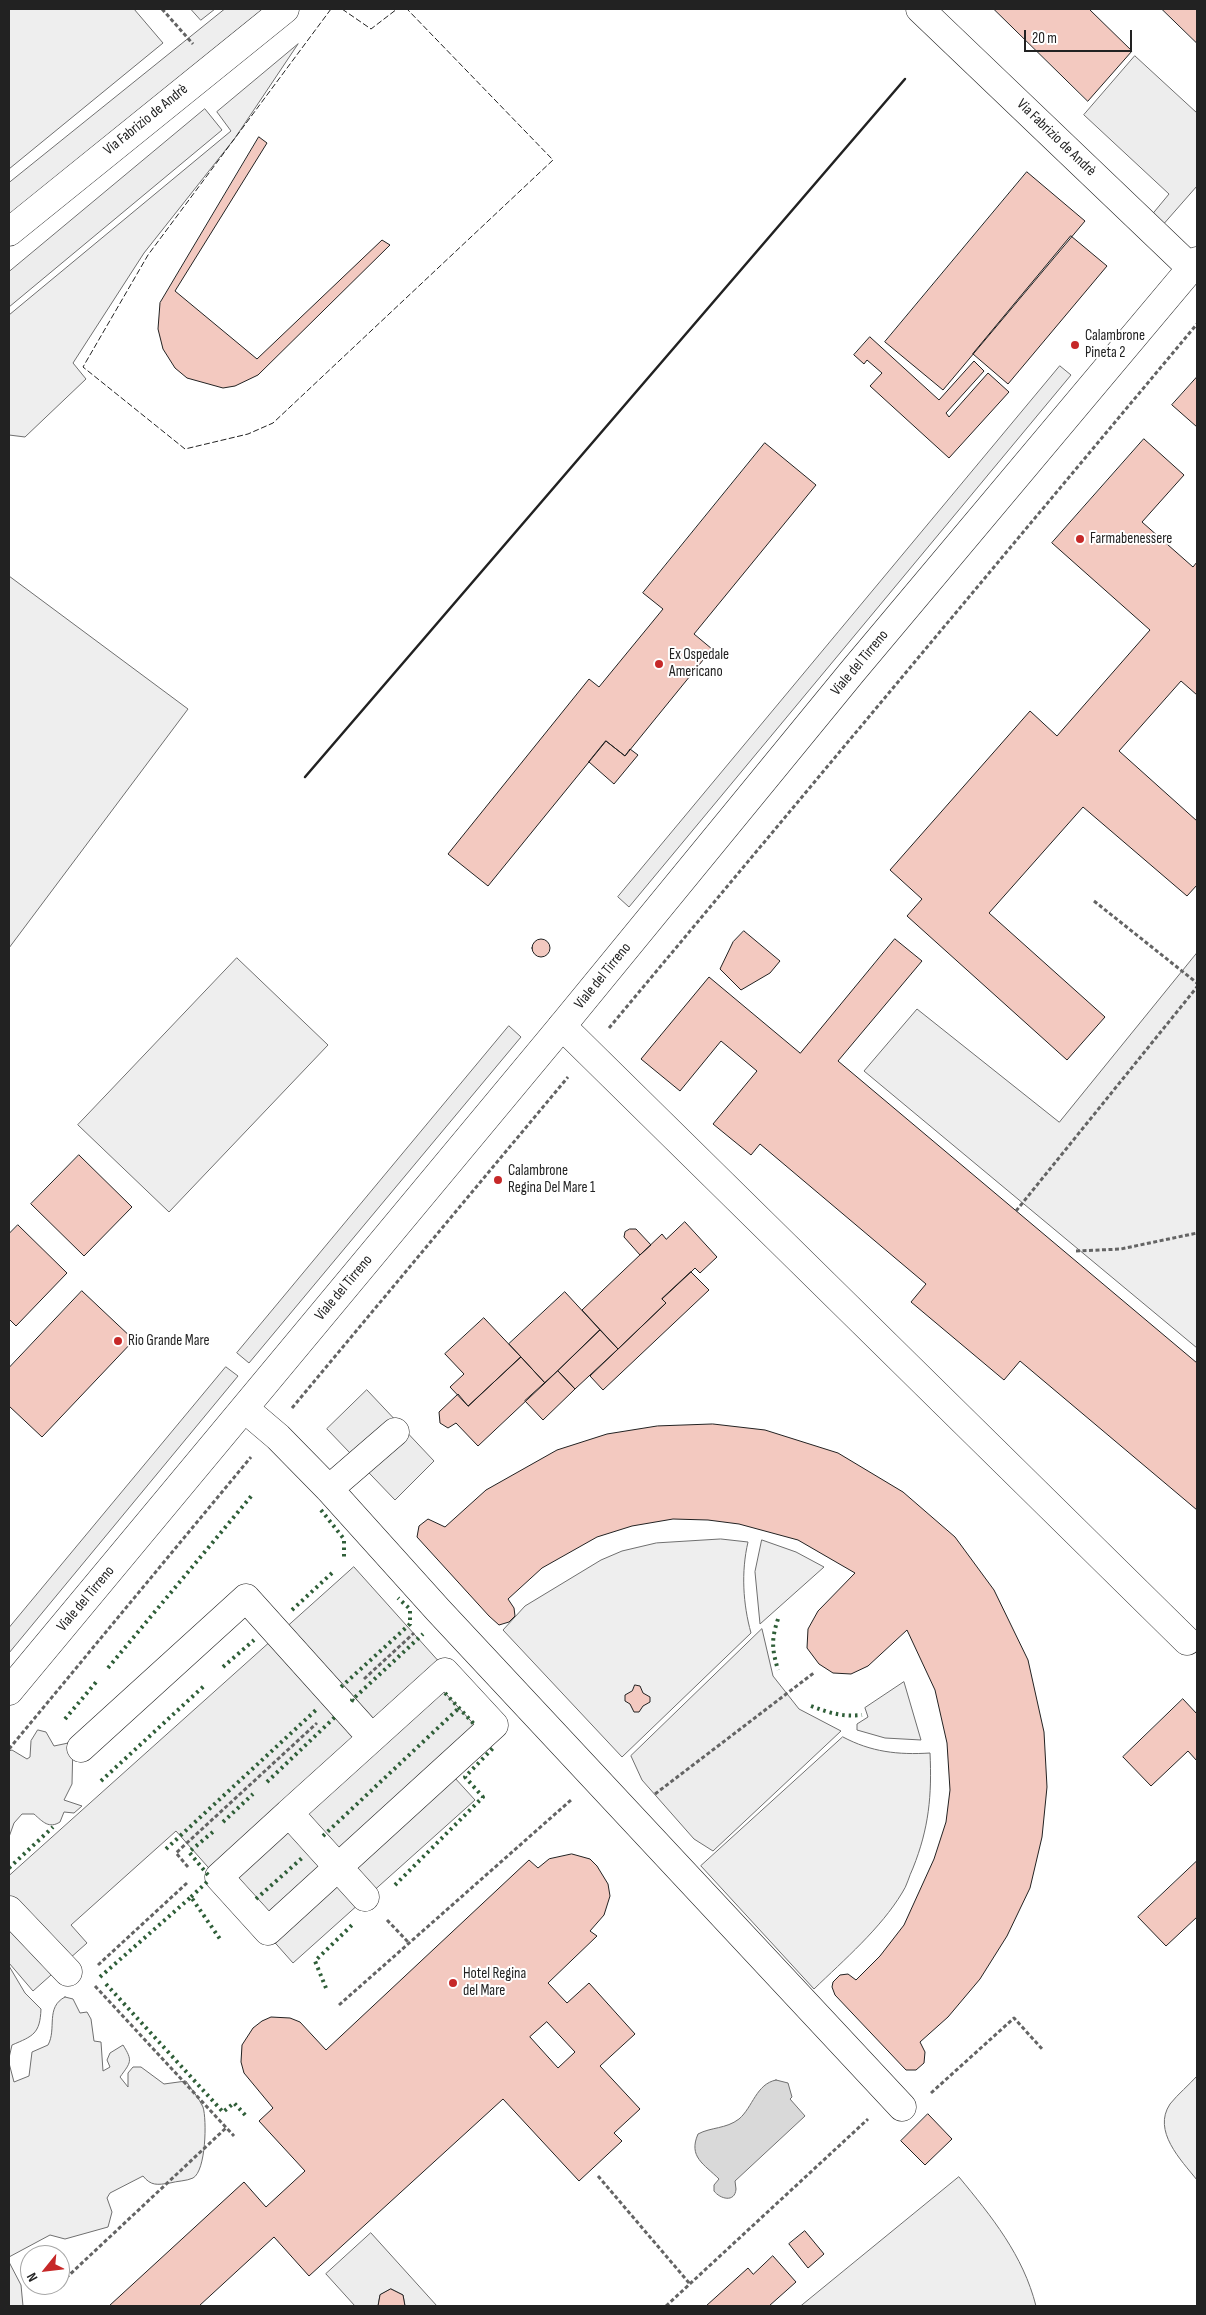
<!DOCTYPE html>
<html>
<head>
<meta charset="utf-8">
<style>
  body { margin:0 }
  #map { position:relative; width:1206px; height:2315px; overflow:hidden; background:#fff; font-family:"Sofia Sans Condensed",sans-serif }
  canvas { display:block }
  .frame { position:absolute; inset:0; border:10px solid #222; pointer-events:none }
  .north { position:absolute; left:20px; top:2245px; width:50px; height:50px; box-sizing:border-box; background:#fff; border:1px solid #a7a7a7; border-radius:50%; rotate:241deg; font-size:14px; font-weight:700; line-height:20px; text-align:center; color:#222 }
  .north::after { content:''; display:block; margin:auto; width:18px; height:22px; background:#c62828; clip-path:polygon(50% 0,100% 100%,50% 72%,0 100%) }
  .scale { position:absolute; left:1024px; top:30px; width:108px; height:22px; box-sizing:border-box; border:2px solid #222; border-top:0; padding-left:6px; font-size:15px; line-height:18px; white-space:nowrap; color:#222; -webkit-text-stroke:4px #fff; paint-order:stroke }
</style>
</head>
<body>
<div id="map">
<canvas width="1206" height="2315"></canvas>
<div class="frame"></div>
<div class="north">N</div>
<div class="scale">20 m</div>
</div>
<script>
const g = document.querySelector('canvas').getContext('2d');
g.lineJoin = 'round';
function paint(path, color) {
  g.fillStyle = color;
  g.fill(path, 'evenodd');
}
function stroke(path, color, width, dash) {
  g.strokeStyle = color;
  g.lineWidth = width;
  g.lineCap = dash ? 'butt' : 'round';
  g.setLineDash(dash || []);
  g.stroke(path);
}
function label(font, color, halo, rows, align = 'center') {
  g.font = font + ' "Sofia Sans Condensed",sans-serif';
  g.lineWidth = 4;
  g.setLineDash([]);
  g.textBaseline = 'middle';
  g.strokeStyle = halo;
  g.fillStyle = color;
  for (const [text, x, y, turn = 0] of rows) {
    g.save();
    g.translate(x, y);
    g.rotate((+turn || 0) * Math.PI / 180);
    g.textAlign = isNaN(turn) ? turn : align;
    if (halo) g.strokeText(text, 0, 0);
    g.fillText(text, 0, 0);
    g.restore();
  }
}
const green = new Path2D(`
  M9,9h125l29,34 -154,126z
  M191,9h24l-14,11z
  M225,9h44l-260,215v-41z
  M298,44l-63,94 -91,115 -71,110 13,16 -61,58 -16,-2v-120l222,-184 -14,-19z
  M9,576l179,133 -179,239z
  M1197,953v395l-333,-277 53,-62 142,113z
  M237,958l91,87 -159,167 -91,-87z
  M721,1539l27,3c-7,30 -5,62 3,91l-129,124 -119,-127 22,-24 76,-46 21,-9 34,-8z
  M762,1540l34,12 28,15 -64,57 -5,-52z
  M904,1682l17,58 -36,-2 -28,-8v-6l11,-7 -3,-9z
  M38,1730l8,2 8,14 19,-4 -1,42 -8,16 18,6 -8,7 -10,-1 -4,10c-11,7 -17,0 -26,-8h-12l-8,9 -5,14v-86l3,-1 15,9 3,-2 1,-16z
  M843,1737c28,15 55,18 87,16 2,42 -1,75 -17,115 -4,8 -6,18 -11,25 -21,35 -58,67 -88,96l-113,-123z
  M9,1966l16,27 16,16c-1,25 -8,27 -29,36l-3,13z
  M65,1997l8,2 7,14 7,-1 4,7 3,22 7,1 2,29 7,-4 -3,-7 3,-7 13,-8c10,16 8,17 -3,32l8,10v-14l5,-6h8l23,17 22,-3c5,8 13,17 17,26 4,13 3,64 -10,71 -6,3 -16,3 -23,5 -13,2 -19,3 -27,-7l-33,17 -3,5 5,14 -4,15 -43,12 -15,-4 -41,22v-194l5,19 15,-6 3,-24 16,-7c9,-16 -3,-38 17,-48z
  M1197,2076v104c-16,-20 -45,-49 -27,-76 8,-10 19,-19 27,-28z
  M959,2177c33,40 64,78 77,129h-235z
  M9,2262l12,23 2,21h-14z`);
const parking = new Path2D(`
  M1135,56l62,57v73l-36,41 -11,-10 19,-23 -85,-79z
  M205,109l17,21 -213,177v-35z
  M1060,366l11,9 -442,532 -11,-10z
  M509,1026l12,11 -272,326 -12,-10z
  M226,1367l12,9 -229,277v-25z
  M367,1390l67,71 -39,39 -68,-71z
  M354,1567l149,166 -49,44 21,23 -182,163 -117,-132 -105,94 16,18 -54,48 -24,-28v-87z
  M762,1629l11,47 26,33 42,22 -128,120 -19,-12 -52,-59 -11,-24z
  M371,2233l66,73h-32l-2,-11 -12,-6 -11,6 -2,11h-23l-29,-32z`);
const water = new Path2D(`
  M776,2080l12,3 4,14 -2,2 15,17 -70,65c0,3 1,5 1,8 -1,14 -16,10 -22,2v-6l5,-6c-15,-15 -31,-22 -21,-45 13,-7 28,-5 41,-15 14,-12 17,-35 37,-39z`);
const building = new Path2D(`
  M994,9h95l43,42 -44,50z
  M1162,9h35v34z
  M259,137l8,6 -92,148 82,68 125,-119 8,5 -132,130 -23,11 -12,2 -36,-10 -12,-10 -12,-19 -5,-20 2,-26z
  M1027,172l58,49 -142,169 -58,-48z
  M1071,236l36,30 -99,118 -35,-30z
  M870,337l69,63 35,-39 10,10 -38,42 3,4 39,-44 21,19 -60,66 -79,-72 12,-13 -15,-13 -3,4 -10,-9z
  M1197,377v50l-25,-22z
  M1144,439l40,36 -42,47 51,45 4,-5v133l-16,-14 -62,70 78,70v64l-10,11 -104,-89 -94,106 116,104 -38,43 -160,-144 15,-17 -32,-29 140,-159 27,25 93,-106 -98,-87z
  M765,443l51,42 -122,149 18,15 -87,107 -19,-15 -118,145 -40,-32 141,-175 10,8 64,-78 -20,-16z
  M606,741l19,15 5,-7 8,6 -24,29 -25,-22z
  M744,931l36,30 -10,12 -29,17 -21,-21 13,-27z
  M895,939l27,22 -84,100 359,302v147l-177,-149 -16,19 -93,-78 15,-18 -166,-140 -9,11 -38,-31 44,-53 -36,-30 -41,50 -39,-32 68,-82 91,76z
  M532 948a9 9 0 1 1 18 0a9 9 0 1 1-18 0Z
  M79,1155l53,52 -48,49 -53,-52z
  M685,1222l32,35 -17,16 -5,-5 -4,4 -29,27 4,4 -48,46 -36,-39 80,-76 4,5z
  M18,1225l49,48 -51,53 -7,-7v-85z
  M630,1229h6l15,16 -11,10 -16,-18 1,-5z
  M691,1272l18,18 -106,100 -13,-14 76,-73 -4,-4z
  M82,1291l52,49 -92,97 -33,-31v-38z
  M565,1292l35,38 -55,53 -36,-39z
  M484,1318l37,39 -53,49 -18,-19 14,-13 -19,-20z
  M600,1330l18,19 -43,40 -17,-18z
  M521,1357l24,26 -67,63 -22,-23 -8,5 -8,-5 -1,-11 19,-18 10,12z
  M558,1371l17,18 -32,31 -18,-19z
  M713,1424l52,6 73,23 65,39 52,45 39,53 34,70 16,72 3,55 -5,50 -12,51 -23,48 -27,43 -32,38 -28,25 5,10 -1,11 -8,7h-10l-71,-75 -3,-8 1,-5 7,-7 8,-1 8,6 24,-24 24,-31 30,-66 12,-37 4,-32 -3,-47 -12,-53 -28,-60 -39,36 -17,8 -18,-1 -14,-9 -12,-16 1,-19 10,-18 37,-38 -57,-33 -59,-16 -31,-4 -35,-1 -41,7 -35,11 -55,31 -34,31 6,9 1,8 -6,6 -10,3 -10,-9 -72,-79 2,-11 9,-7 17,8 41,-37 71,-40 50,-16 50,-8z
  M635,1685l5,1 3,7 7,4v5l-7,4 -4,6h-5l-4,-8 -5,-3v-6l7,-4z
  M1183,1699l14,15v47l-9,-10 -37,35 -28,-29z
  M572,1854l18,5 7,7 11,18 2,12 -6,19 -14,16 7,5 -49,47 19,20 22,-20 46,51 -35,32 40,43 -26,24 8,8 -43,40 -76,-82 -194,177 -35,-39 -75,69h-90l135,-124 22,25 39,-36 -46,-50 14,-13 -29,-35 -3,-11 1,-17 11,-17 9,-7 9,-4 19,1 10,4 26,28 203,-190 9,8 11,-9zM547,2022l28,30 -17,16 -28,-31z
  M1197,1861v56l-31,29 -28,-29z
  M928,2114l24,25 -27,26 -24,-24z
  M805,2231l19,23 -16,14 -19,-24z
  M773,2256l23,26 -27,24h-63l42,-38 5,6z
  M391,2289l12,6 2,11h-27l2,-11z`);
const path = new Path2D(`
  M162,9l31,35
  M1094,901l103,82
  M609,1028l588,-704
  M1016,1211l181,-224
  M1076,1251l45,-2 76,-16
  M292,1408l276,-331
  M364,1679l50,-46
  M9,1749l242,-292
  M655,1794l160,-122
  M188,1867l-12,-14 141,-130
  M387,1920l22,23
  M98,1965l89,-82
  M95,1986l139,150
  M339,2005l232,-205
  M931,2093l83,-75 29,32
  M598,2176l92,108
  M66,2278l161,-151
  M666,2306l202,-187`);
const minor = new Path2D(`
  M920,9l271,259
  M9,232l276,-223
  M562,1026l625,615
  M245,1409l33,28 51,52 109,121 464,497
  M329,1489l66,-57
  M81,1748l165,-150 126,140 -83,75 76,84
  M289,1813l-70,64 49,54 226,-206 -49,-53 -73,66
  M9,1910l59,62`);
const major = new Path2D(`
  M9,1691l553,-665 290,-354 345,-411`);
const hedge = new Path2D(`
  M321,1510l23,29v20
  M292,1610l40,-37
  M778,1619c-7,21 -6,30 0,51
  M223,1667l31,-27
  M108,1668l145,-174
  M341,1687l69,-63v-15l-12,-11
  M445,1693l29,31
  M354,1701l-2,-1 71,-66
  M811,1706c18,7 32,11 51,9
  M65,1719l32,-38
  M101,1781l104,-96
  M267,1782l69,-66 1,1
  M223,1822l30,-28
  M323,1836l136,-128
  M166,1849l150,-139
  M9,1868l44,-41
  M208,1875l-19,-23 25,-21
  M395,1885l88,-88 -18,-20 30,-31
  M191,1897l18,-17
  M256,1899l46,-41
  M100,1977l91,-80 29,42
  M106,1984l117,128 11,-9 13,14
  M326,1988l-11,-27 37,-36`);
const fence = new Path2D(`
  M331,9l-183,246 -65,112 102,82 63,-15 25,-11 280,-263 -146,-151
  M342,9l29,20 26,-20`);
const wall = new Path2D(`
  M305,777l600,-698`);
const markers = [
  [1075,345,5,"#c62828"],
  [1080,539,5,"#c62828"],
  [659,664,5,"#c62828"],
  [498,1180,5,"#c62828"],
  [118,1341,5,"#c62828"],
  [453,1983,5,"#c62828"]
];
const streetNames = [
  ["Via Fabrizio de Andrè",146,120,-39],
  ["Via Fabrizio de Andrè",1056,138,44],
  ["Viale del Tirreno",860,663,-50],
  ["Viale del Tirreno",603,976,-51],
  ["Viale del Tirreno",344,1288,-50],
  ["Viale del Tirreno",86,1599,-50]
];
const poiNames = [
  ["Calambrone",1085,336],
  ["Pineta 2",1085,353],
  ["Farmabenessere",1090,539],
  ["Ex Ospedale",669,655],
  ["Americano",669,672],
  ["Calambrone",508,1171],
  ["Regina Del Mare 1",508,1188],
  ["Rio Grande Mare",128,1341],
  ["Hotel Regina",463,1974],
  ["del Mare",463,1991]
];
paint(green, '#eee');
stroke(green, '#6f6f6f', 1);
paint(parking, '#ededed');
stroke(parking, '#6f6f6f', 1);
paint(water, '#d9d9d9');
stroke(water, '#6f6f6f', 1);
paint(building, '#f3c9c0');
stroke(building, '#222', 1);
stroke(minor, '#222', 29);
stroke(major, '#222', 29);
stroke(path, '#646464', 3, [4, 2.5]);
stroke(minor, '#fff', 28);
stroke(major, '#fff', 28);
stroke(hedge, '#2f5e38', 4, [2.5, 4]);
stroke(fence, '#222', 1, [6, 2.5]);
stroke(wall, '#222', 2.5);
for (const [x, y, r, color] of markers) {
  const dot = new Path2D();
  dot.arc(x, y, r, 0, 2 * Math.PI);
  g.fillStyle = color;
  g.fill(dot);
  stroke(dot, '#fff', 2);
}
label('15px', '#222', '#fff', streetNames);
label('15px', '#222', '#fff', poiNames, 'left');
</script>
</body>
</html>
